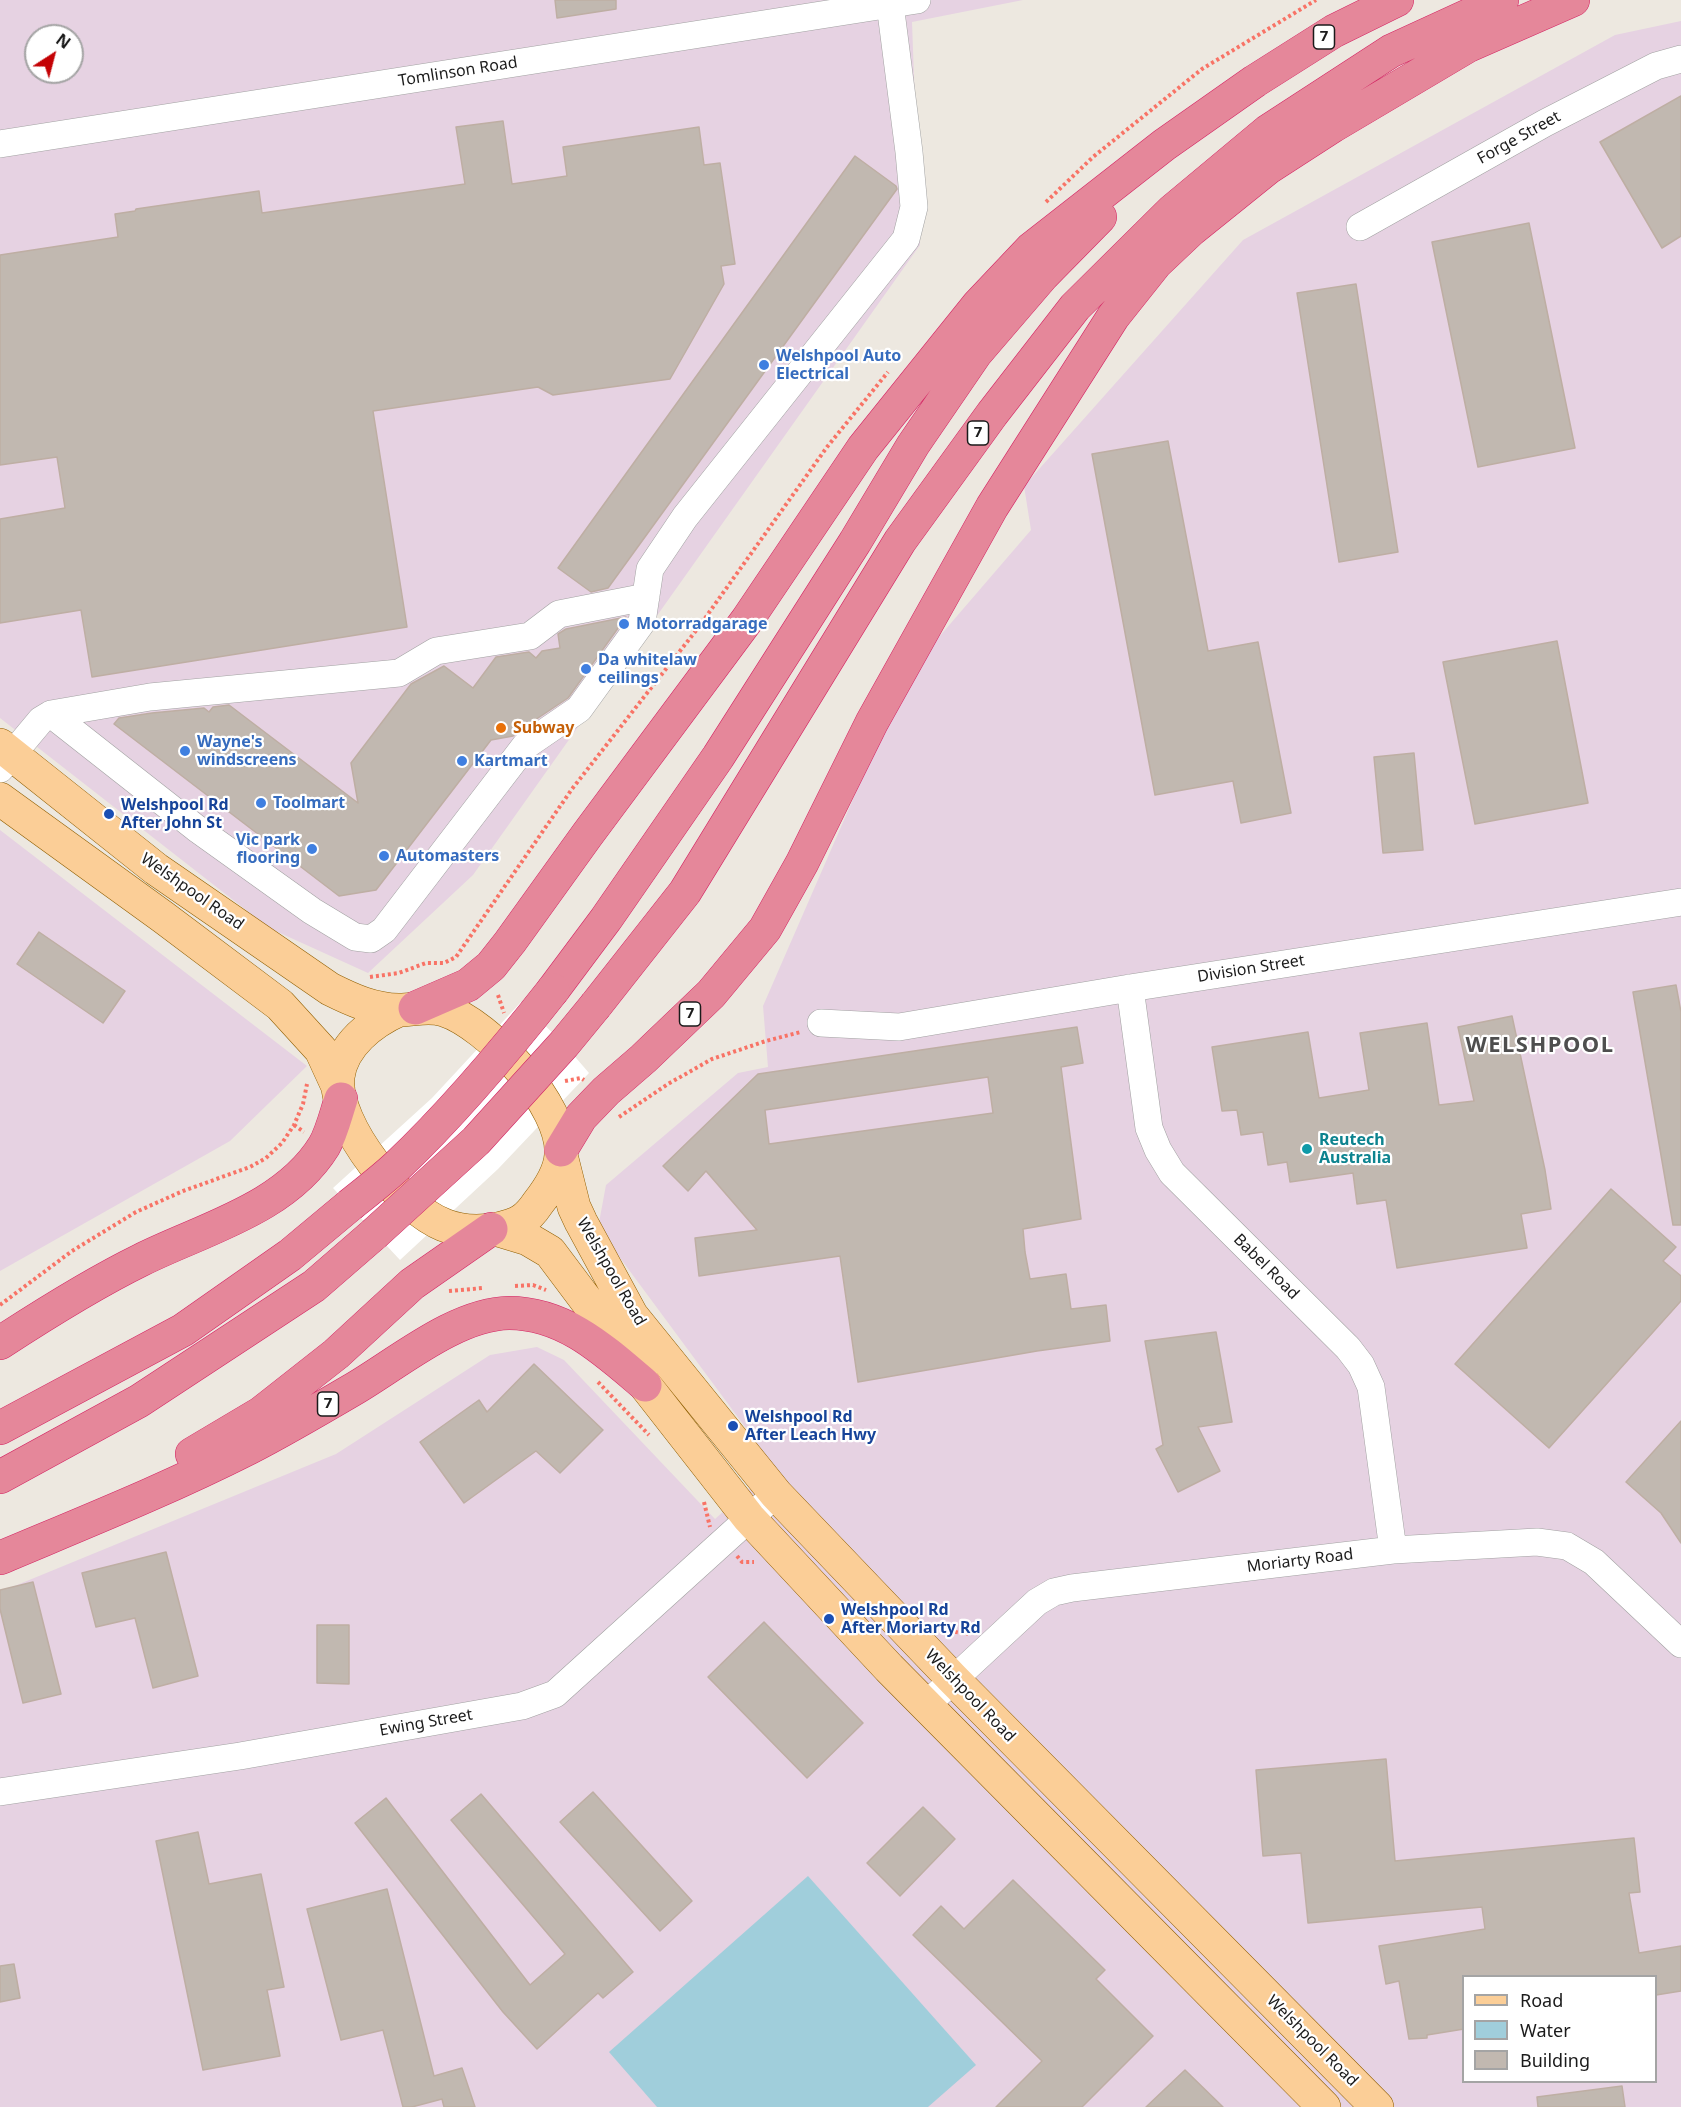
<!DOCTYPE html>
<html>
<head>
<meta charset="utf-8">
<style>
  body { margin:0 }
  #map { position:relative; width:1681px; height:2107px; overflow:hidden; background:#ede8e0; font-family:"Noto Sans",sans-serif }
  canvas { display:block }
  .legend { position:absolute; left:1462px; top:1975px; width:195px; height:108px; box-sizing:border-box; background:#fff; border:2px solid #a4a4a4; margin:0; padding:8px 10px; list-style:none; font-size:18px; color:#1b1b1b }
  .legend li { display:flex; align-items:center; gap:12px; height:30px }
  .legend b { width:30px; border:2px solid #a4a4a4 }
  .north { position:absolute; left:24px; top:24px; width:60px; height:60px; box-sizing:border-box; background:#fff; border:2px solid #a4a4a4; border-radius:50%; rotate:36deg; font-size:16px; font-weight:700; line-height:24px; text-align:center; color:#1b1b1b }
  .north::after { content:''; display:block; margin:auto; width:21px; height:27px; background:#c40205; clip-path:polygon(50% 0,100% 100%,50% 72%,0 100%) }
</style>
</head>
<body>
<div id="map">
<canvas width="1681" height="2107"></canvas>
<ul class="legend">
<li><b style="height:8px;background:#fbce97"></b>Road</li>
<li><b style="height:16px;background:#a0cedb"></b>Water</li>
<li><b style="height:16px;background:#c1b8b0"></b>Building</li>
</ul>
<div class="north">N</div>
</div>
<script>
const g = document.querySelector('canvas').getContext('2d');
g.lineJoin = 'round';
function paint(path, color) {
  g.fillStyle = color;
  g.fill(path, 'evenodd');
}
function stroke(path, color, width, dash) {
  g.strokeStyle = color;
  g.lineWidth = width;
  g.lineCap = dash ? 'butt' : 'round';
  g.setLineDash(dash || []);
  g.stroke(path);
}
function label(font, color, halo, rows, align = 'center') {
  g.font = font + ' "Noto Sans",sans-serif';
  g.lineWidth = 4.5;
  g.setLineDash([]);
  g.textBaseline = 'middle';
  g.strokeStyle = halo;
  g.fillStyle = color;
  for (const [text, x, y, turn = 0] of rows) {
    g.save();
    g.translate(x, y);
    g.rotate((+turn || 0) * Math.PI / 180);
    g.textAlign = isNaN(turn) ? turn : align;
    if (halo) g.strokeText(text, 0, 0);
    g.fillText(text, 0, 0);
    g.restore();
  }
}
const industrial = new Path2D(`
  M0,0h1023l-111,22 8,223 -447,630 -105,98 -99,-45 -269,-210zM36,36h36v36h-36z
  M1681,21v2086h-1681v-515l336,-138 154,-99 47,-8 27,13 151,159 59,-53 -176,-238 8,-43 132,-112 30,-6 -5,-61 145,-333 123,-143 -7,-44 219,-246 372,-205zM1464,1976h192v106h-192z
  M0,830l307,236 -77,75 -230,130z`);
const water = new Path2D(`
  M808,1876l168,189 -48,42h-271l-48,-55z`);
const pier = new Path2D(`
  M521,1002l43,42 25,29 -91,96 -98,91 -67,-72 99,-90z`);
const building = new Path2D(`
  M555,0h61v9l-59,9z
  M1681,96v140l-19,12 -62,-106z
  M503,121l9,63 55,-8 -4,-29 136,-20 5,38 16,-2 15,101 -14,2 3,18 -54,95 -117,16 -15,-8 -165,24 34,216 -315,50 -11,-67 -81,13v-104l65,-11 -8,-51 -57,8v-210l118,-18 -3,-23 20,-3 1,-2 123,-18 3,22 203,-29 -9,-57z
  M855,156l41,30 1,3 -289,399 -17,4 -33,-24z
  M1529,223l46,225 -97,19 -46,-225z
  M1356,284l42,268 -59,10 -42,-269z
  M1168,441l40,210 50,-9 33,171 -50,10 -8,-42 -78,14 -63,-341z
  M626,617l-58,81 -39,26 -6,1 -10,11 -22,4 -115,150 -37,6 -225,-172 5,-6 33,-5 52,-5 5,4 4,-5 16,-2 129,98 -7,-40 60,-79 33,-18 29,22 23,-31 33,-5 7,6 6,-7 18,-3 -2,-14 8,-5z
  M1557,641l31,162 -113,21 -32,-162z
  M1414,753l9,97 -40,3 -9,-96z
  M39,932l86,59 -22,32 -86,-59z
  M1676,985l5,27v213h-8l-40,-233z
  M1512,1016l33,154 6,39 -30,5 6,34 -130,20 -11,-68 -29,4 -4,-31 -63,9 -3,-20 -19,3 -5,-33 -22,3 -4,-25 -15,1 -10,-64 96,-15 11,66 50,-8 -9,-57 67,-10 12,82 35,-4 -16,-74z
  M1077,1027l6,36 -22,4 20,152 -58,10 2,23 5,27 36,-5 5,35 35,-4 4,36 -73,10 -179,31 -18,-126 -141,20 -4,-38 62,-8 -51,-59 -18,20 -25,-25 95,-92zM988,1077l5,36 -224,31 -4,-34z
  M1611,1189l65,58 -13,14 18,15v25l-132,147 -94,-84z
  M1216,1332l16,90 -34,5 22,44 -42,21 -22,-43 7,-4 -18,-104z
  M534,1364l69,66 -43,43 -24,-22 -72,52 -44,-61 59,-42 8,12z
  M1681,1421v122l-20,-30 -35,-31z
  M166,1552l32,124 -45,12 -18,-70 -39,9 -14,-54z
  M33,1582l28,112 -38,9 -23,-94v-19z
  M764,1622l99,101 -56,55 -99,-101z
  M317,1625h32v59l-32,-1z
  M1386,1759l9,102 239,-23 6,54 -11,1 10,60 42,-7v45l-25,4v-18h-192v52l-37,6v3l-18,1 -10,-58 -13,3 -7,-38 106,-17 -3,-22 -174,16 -7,-70 -38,3 -7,-86z
  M593,1792l99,109 -32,30 -100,-109z
  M481,1794l152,178 -30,26 -5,-5 -61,56 -34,-37 -148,-189 31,-25 144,187 35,-31 -114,-134z
  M923,1807l32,32 -55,57 -33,-33z
  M198,1832l11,52 52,-10 23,113 -17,3 13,66 -77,14 -47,-229z
  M1013,1880l92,90 -9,9 57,57 -71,71h-86l46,-46 -129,-126 28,-29 23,23z
  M387,1889l47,187 28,-8 13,39h-31l-2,-8 -30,8h-9l-20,-77 -42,10 -34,-131z
  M14,1964l6,34 -20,4v-36z
  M1185,2070l38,37h-77z
  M1622,2086l3,21h-87l-1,-10z`);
const path = new Path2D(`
  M1046,202l47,-45 109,-88 114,-69
  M370,977l29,-4 27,-10h18l12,-6 116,-168 126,-161 129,-181 61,-75
  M498,995l6,18
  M565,1081l16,-3 3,2
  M619,1117l49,-33 44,-25 54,-18 35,-9
  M294,1125l10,7
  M515,1286l18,-1 13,5
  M449,1291l34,-3
  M0,1305l72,-54 64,-39 47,-21 67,-24 16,-9 16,-15 12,-18 9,-21 4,-20
  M598,1382l51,53
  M704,1502l6,25
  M737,1556l5,6h12
  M943,1630l25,4`);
const minor = new Path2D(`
  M0,144l917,-144
  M1360,227l185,-104 111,-57 25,-7
  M646,597l-87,17 -29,22 -94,15 -37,22 -249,24 -99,17 145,114 116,83 43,26 16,2 13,-9 141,-184 54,-37 63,-87 8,-53 35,-52 221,-278 8,-32 -5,-55 -19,-148
  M0,769l41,-49 10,-6
  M1130,988l19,140 9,22 14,23 176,175 13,17 10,22 22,163
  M821,1023l78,4 231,-39 551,-86
  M926,1705l111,-103 17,-10 18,-4 321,-38 144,-8 30,4 27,16 87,82
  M0,1792l240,-36 282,-50 33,-12 221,-200`);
const major = new Path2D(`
  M0,745l156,124 174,120c22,11 44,21 69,21 16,0 29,-5 45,0 44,14 121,96 117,145 -1,18 -12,34 -23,48 -12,18 -20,21 -40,26 -17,3 -37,3 -54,-4 -42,-16 -111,-100 -106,-148 4,-32 34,-55 61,-67
  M0,799l163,118 117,88 41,45 17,37
  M561,1155l13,52 7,15 51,94 144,178 177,185 424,428
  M495,1229l33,10 22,13 45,60 50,73 104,133 140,150 435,439`);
const highway = new Path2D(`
  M553,990l53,-71 112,-162 137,-215 58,-97 63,-92 67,-78 57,-58
  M596,1005l89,-113 215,-351 92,-127 83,-107 97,-96 96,-80 123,-80 111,-51
  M415,1008l53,-23 23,-19 19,-24 77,-107 160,-215 116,-172 115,-143 53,-56 133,-104 91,-64 79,-50 63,-31
  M561,1150l20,-33 25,-26 37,-32 68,-65 54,-65 37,-66 70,-141 120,-215 121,-190 43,-54 35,-33 77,-62 65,-42 135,-80 105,-46
  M0,1343c46,-30 92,-59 141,-83 62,-31 144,-51 183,-114 8,-14 12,-32 17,-47
  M0,1428l183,-98 107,-75 60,-50
  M192,1454l69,-41 75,-59 76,-70 79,-55
  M0,1477l139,-76 175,-115 60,-52
  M0,1558c83,-35 168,-69 249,-110 35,-18 69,-38 103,-58 45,-26 103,-76 157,-77 56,0 96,38 136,72`);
const highwayBridge = new Path2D(`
  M350,1205c16,-13 32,-25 47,-39 57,-54 108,-115 156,-176
  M374,1234l102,-93 88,-97 32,-39`);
const markers = [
  [764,365,6,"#3f7fe0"],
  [624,624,6,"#3f7fe0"],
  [586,669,6,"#3f7fe0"],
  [501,728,6,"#e8710a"],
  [185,751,6,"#3f7fe0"],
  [462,761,6,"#3f7fe0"],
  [261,803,6,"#3f7fe0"],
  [109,814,6,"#1a4fb4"],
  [312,849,6,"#3f7fe0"],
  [384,856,6,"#3f7fe0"],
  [1307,1149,6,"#0f9aa8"],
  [733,1426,6,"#1a4fb4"],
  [829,1619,6,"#1a4fb4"]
];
const shields = [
  [1324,37,21],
  [978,433,21],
  [690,1014,21],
  [328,1404,21]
];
const shieldNames = [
  ["7",1324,37],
  ["7",978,433],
  ["7",690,1014],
  ["7",328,1404]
];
const streetNames = [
  ["Tomlinson Road",458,72,-9],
  ["Forge Street",1519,138,-29],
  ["Welshpool Road",192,892,35],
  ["Division Street",1251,969,-9],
  ["Babel Road",1266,1267,45],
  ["Welshpool Road",611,1272,60],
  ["Moriarty Road",1300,1561,-7],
  ["Welshpool Road",970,1696,46],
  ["Ewing Street",426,1723,-10],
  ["Welshpool Road",1312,2041,45]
];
const shopNames = [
  ["Welshpool Auto",776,356],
  ["Electrical",776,374],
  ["Motorradgarage",636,624],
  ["Da whitelaw",598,660],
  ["ceilings",598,678],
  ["Wayne's",197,742],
  ["windscreens",197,760],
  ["Kartmart",474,761],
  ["Toolmart",273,803],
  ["Vic park",300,840,"right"],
  ["flooring",300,858,"right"],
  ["Automasters",396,856]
];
const foodNames = [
  ["Subway",513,728]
];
const transitNames = [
  ["Welshpool Rd",121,805],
  ["After John St",121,823],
  ["Welshpool Rd",745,1417],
  ["After Leach Hwy",745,1435],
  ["Welshpool Rd",841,1610],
  ["After Moriarty Rd",841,1628]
];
const cultureNames = [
  ["Reutech",1319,1140],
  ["Australia",1319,1158]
];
const districtNames = [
  ["WELSHPOOL",1540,1046]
];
paint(industrial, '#e6d2e2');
paint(water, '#a0cedb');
paint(pier, '#fff');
paint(building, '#c1b8b0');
stroke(building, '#beaea3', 1.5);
stroke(minor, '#a2a2a2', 28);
stroke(major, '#905f01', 34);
stroke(highway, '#d32563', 34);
stroke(path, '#f87366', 4, [3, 3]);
stroke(minor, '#fff', 27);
stroke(major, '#fbce97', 33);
stroke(highway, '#e5879a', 33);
stroke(highwayBridge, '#d32563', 34, []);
stroke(highwayBridge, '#e5879a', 33);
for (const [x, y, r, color] of markers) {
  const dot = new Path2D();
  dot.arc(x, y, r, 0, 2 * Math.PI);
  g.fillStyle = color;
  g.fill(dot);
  stroke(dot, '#fff', 2);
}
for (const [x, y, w] of shields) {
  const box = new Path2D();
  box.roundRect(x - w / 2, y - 12, w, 24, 4.5);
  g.fillStyle = '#fff';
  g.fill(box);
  stroke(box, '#1b1b1b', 1.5);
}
label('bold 15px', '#1b1b1b', null, shieldNames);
label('16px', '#1b1b1b', '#fff', streetNames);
label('bold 16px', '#366cbe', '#fff', shopNames, 'left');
label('bold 16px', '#c56008', '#fff', foodNames, 'left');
label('bold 16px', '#164399', '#fff', transitNames, 'left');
label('bold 16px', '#0d838f', '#fff', cultureNames, 'left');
g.letterSpacing = '1.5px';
label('bold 22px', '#4e4e4e', '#fff', districtNames);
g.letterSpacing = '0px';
</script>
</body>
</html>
